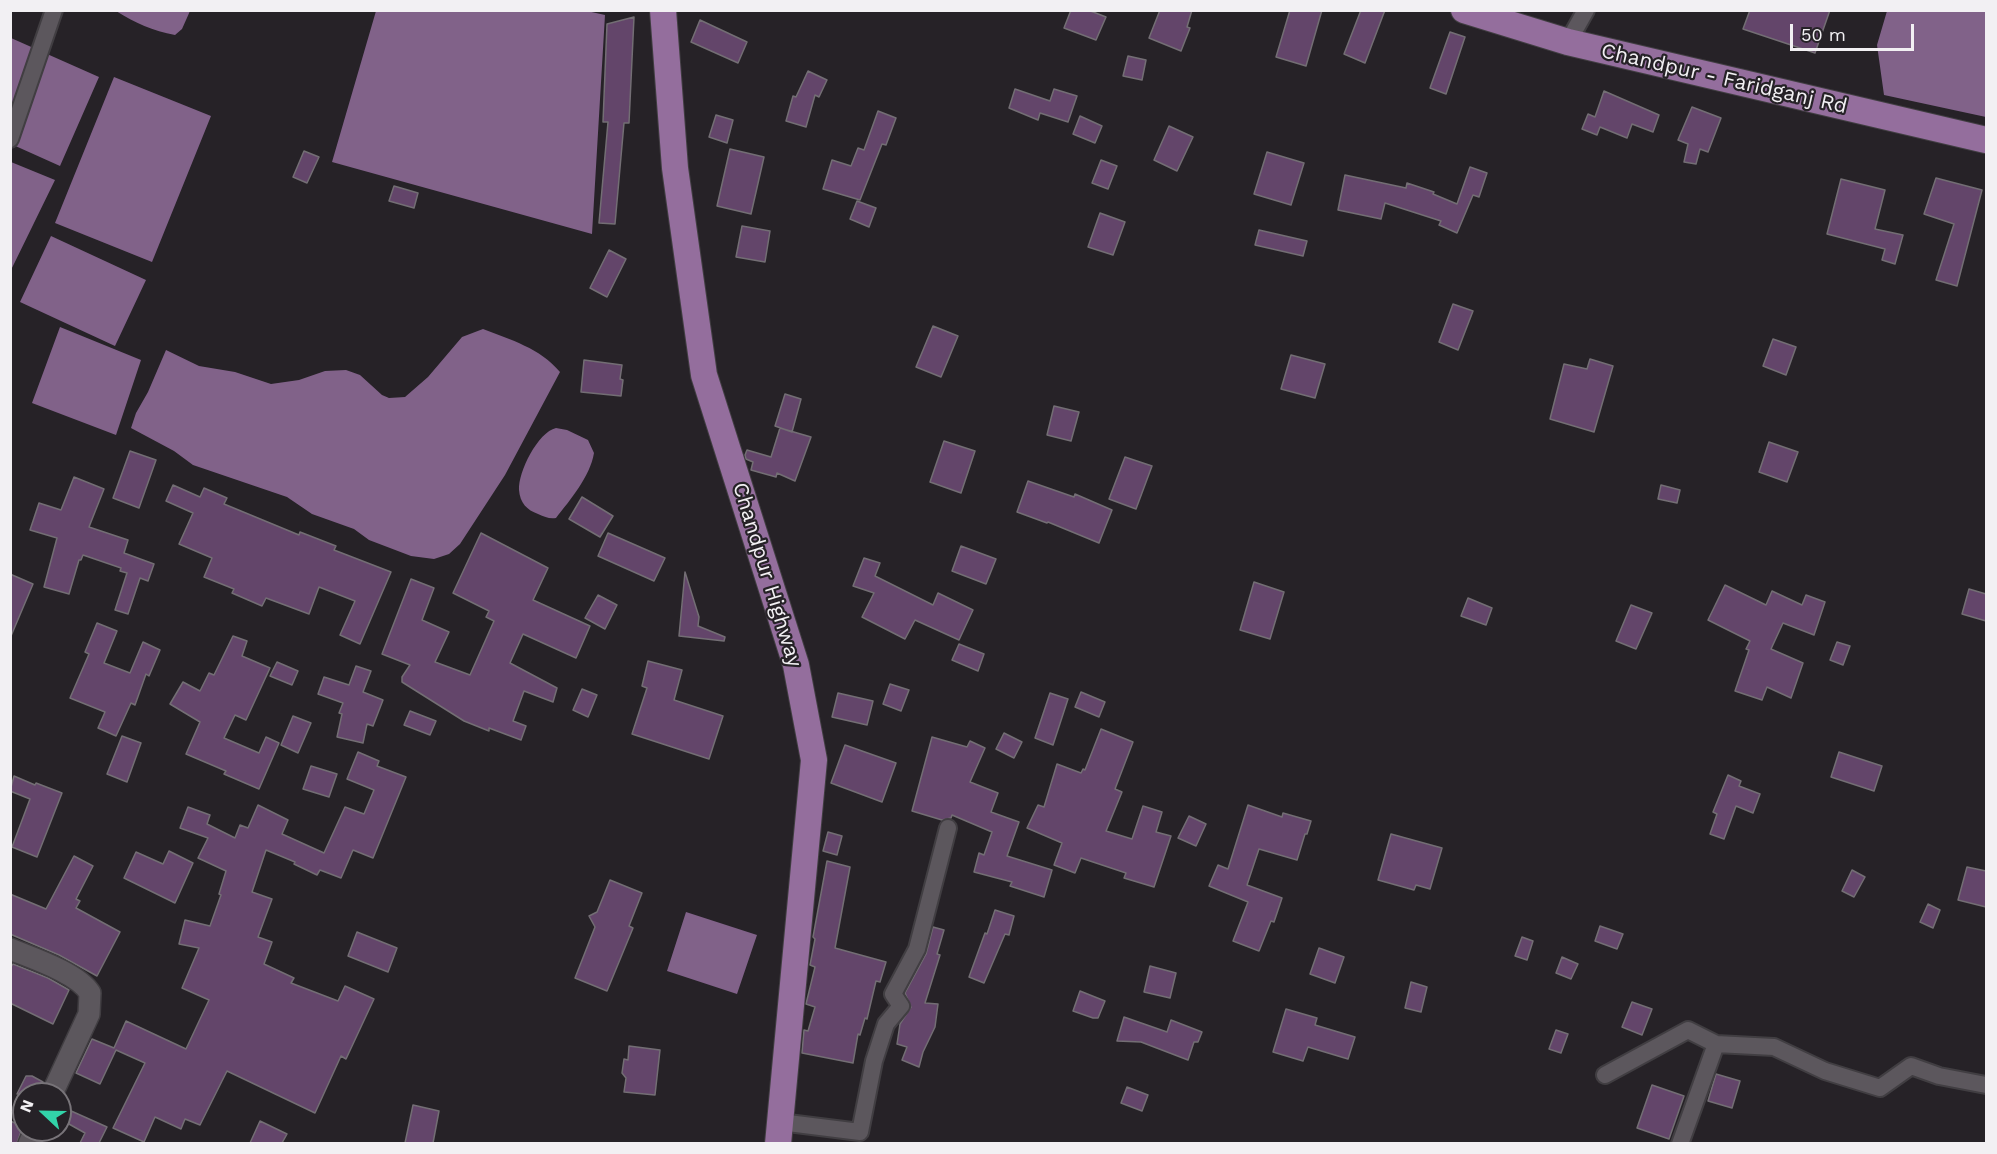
<!DOCTYPE html>
<html>
<head>
<meta charset="utf-8">
<style>
  body { margin:0 }
  #map { position:relative; width:1997px; height:1154px; overflow:hidden; background:#262227; font-family:"Work Sans",sans-serif }
  canvas { display:block }
  .frame { position:absolute; inset:0; border:12px solid #f2f0f3; pointer-events:none }
  .north { position:absolute; left:12px; top:1082px; width:60px; height:60px; box-sizing:border-box; background:#262227; border:2px solid #787479; border-radius:50%; rotate:292deg; font-size:16px; font-weight:700; line-height:24px; text-align:center; color:#f2f0f3 }
  .north::after { content:''; display:block; margin:auto; width:21px; height:27px; background:#32d4a9; clip-path:polygon(50% 0,100% 100%,50% 72%,0 100%) }
  .scale { position:absolute; left:1790px; top:24px; width:124px; height:27px; box-sizing:border-box; border:3px solid #f2f0f3; border-top:0; padding-left:8px; font-size:18px; line-height:21px; white-space:nowrap; color:#f2f0f3; -webkit-text-stroke:4px #262227; paint-order:stroke }
</style>
</head>
<body>
<div id="map">
<canvas width="1997" height="1154"></canvas>
<div class="frame"></div>
<div class="north">N</div>
<div class="scale">50 m</div>
</div>
<script>
const g = document.querySelector('canvas').getContext('2d');
g.lineJoin = 'round';
function paint(path, color) {
  g.fillStyle = color;
  g.fill(path, 'evenodd');
}
function stroke(path, color, width, dash) {
  g.strokeStyle = color;
  g.lineWidth = width;
  g.lineCap = dash ? 'butt' : 'round';
  g.setLineDash(dash || []);
  g.stroke(path);
}
function label(font, color, halo, rows, align = 'center') {
  g.font = font + ' "Work Sans",sans-serif';
  g.lineWidth = 4.5;
  g.setLineDash([]);
  g.textBaseline = 'middle';
  g.strokeStyle = halo;
  g.fillStyle = color;
  for (const [text, x, y, turn = 0] of rows) {
    g.save();
    g.translate(x, y);
    g.rotate((+turn || 0) * Math.PI / 180);
    g.textAlign = isNaN(turn) ? turn : align;
    if (halo) g.strokeText(text, 0, 0);
    g.fillText(text, 0, 0);
    g.restore();
  }
}
const water = new Path2D(`
  M116,11h74l-8,18 -7,6c-22,-4 -40,-12 -59,-24z
  M587,11l18,4 -13,219 -260,-72 44,-151z
  M1887,11h99v106l-102,-22 -7,-50z
  M11,38l88,39 -39,89 -49,-22z
  M114,77l97,39 -59,146 -97,-39z
  M11,162l44,18 -44,90z
  M51,236l95,44 -31,66 -95,-44z
  M60,327l81,33 -25,75 -84,-32z
  M483,329c28,11 57,19 77,43l-55,103 -45,69 -11,10 -15,5 -23,-3 -42,-16 -15,-11 -42,-15 -25,-17 -94,-32 -19,-14 -43,-23 5,-15 12,-21 18,-42 33,16 36,6 36,12 28,-4 26,-9 21,-1 14,5 22,20 7,3 16,-1 23,-20 34,-40z
  M556,428l11,2 21,10 6,13c-4,24 -24,47 -38,65 -7,1 -11,-1 -18,-4 -11,-4 -18,-11 -19,-24 -1,-18 19,-58 37,-62z
  M686,912l71,23 -20,59 -70,-23z`);
const building = new Path2D(`
  M1071,10h17l18,7 -10,23 -32,-12z
  M1160,10h32l-5,17 3,1 -9,23 -32,-13z
  M1290,10h32l-16,56 -30,-9z
  M1361,10h24l-20,53 -21,-9z
  M1750,10h80l-15,43 -72,-24z
  M634,17l-5,106h-5l-9,101 -16,-1 9,-101h-5l4,-98z
  M700,20l47,22 -9,21 -47,-21z
  M1450,32l15,5 -19,57 -16,-6z
  M1128,56l18,4 -4,20 -19,-4z
  M808,71l19,9 -8,17 -4,-2 -9,32 -20,-6 7,-25 3,1z
  M1015,89l35,12 4,-12 23,7 -9,26 -28,-9 -2,7 -29,-12z
  M1604,91l55,24 -6,17 -21,-8 -5,14 -27,-11 -3,8 -15,-6 6,-15 7,3z
  M1692,107l29,11 -13,34 -8,-3 -4,15 -12,-2 4,-18 -10,-4z
  M878,111l18,7 -10,27 -4,-1 -22,56 -37,-11 9,-29 19,6 7,-18 6,2z
  M716,115l17,5 -6,23 -18,-6z
  M1080,116l22,10 -7,17 -22,-9z
  M1169,126l24,11 -16,34 -23,-11z
  M730,149l34,8 -13,57 -34,-8z
  M304,151l15,6 -12,26 -14,-6z
  M1267,152l37,11 -13,42 -37,-11z
  M1101,160l16,6 -9,23 -16,-6z
  M1470,167l17,6 -8,24 -6,-2 -16,38 -18,-8 2,-4 -56,-18 -4,16 -43,-9 7,-35 61,13 1,-5 27,9 -1,2 24,10z
  M1936,178l46,12 -25,96 -21,-6 18,-56 -30,-10z
  M1841,179l44,11 -10,39 28,6 -8,29 -13,-4 3,-11 -58,-15z
  M394,186l24,7 -4,15 -25,-7z
  M857,201l19,7 -7,19 -19,-8z
  M1100,213l25,9 -12,33 -25,-8z
  M742,226l28,5 -5,31 -29,-5z
  M1259,230l48,11 -4,15 -48,-11z
  M609,250l17,9 -19,38 -17,-9z
  M1453,304l20,7 -15,39 -19,-8z
  M933,326l25,10 -17,41 -25,-10z
  M1773,339l23,8 -10,28 -23,-9z
  M1291,355l34,9 -10,34 -34,-9z
  M1590,359l23,7 -19,66 -44,-13 14,-55 23,5z
  M584,360l38,5 -2,14 3,1 -2,16 -40,-4z
  M785,394l16,5 -9,33 -17,-6z
  M1054,406l25,6 -8,29 -24,-6z
  M780,428l31,9 -16,44 -18,-8 -1,4 -25,-7 2,-8 -7,-3 -1,-4 2,-5 24,7z
  M944,441l31,10 -14,42 -31,-11z
  M1769,442l29,10 -11,30 -28,-10z
  M130,451l26,9 -17,48 -26,-10z
  M1125,457l27,9 -16,43 -27,-10z
  M74,477l30,12 -15,38 39,13 -4,13 30,11 -6,17 -8,-3 -12,36 -13,-4 12,-37 -7,-2 1,-3 -38,-13 -2,5h-2l-10,34 -25,-7 13,-49 -27,-8 9,-27 22,7z
  M1028,481l46,16 1,-3 37,16 -13,33 -51,-21 -1,1 -30,-11z
  M173,485l27,12 4,-9 23,10 -3,6 75,31 1,-3 36,14 -2,4 57,22 -31,72 -20,-9 15,-34 -36,-14 -10,27 -43,-16 -4,8 -30,-13 2,-4 -30,-12 8,-19 -33,-14 14,-31 -27,-12z
  M1661,485l19,5 -3,13 -19,-4z
  M582,497l31,19 -13,21 -31,-18z
  M481,533l67,35 -15,32 57,26 -14,32 -53,-24 -13,29 47,25 -4,14 -29,-11 -11,30 13,5 -5,14 -32,-12v3l-25,-10 -62,-39v-5l8,-12 -28,-11 29,-75 23,9 -12,32 27,12 -14,30 35,13 24,-54 -8,-4 3,-6 -36,-18z
  M608,533l57,25 -11,23 -56,-25z
  M961,546l35,13 -10,25 -34,-13z
  M864,558l16,5 -5,13 58,29 5,-12 35,17 -14,30 -44,-20 -10,19 -43,-22 12,-24 -21,-7z
  M685,572l14,45 -1,9 27,11 -1,4 -45,-5z
  M10,574l23,10 -22,52h-1z
  M1254,582l30,10 -14,47 -30,-9z
  M1725,585l41,20 6,-14 30,14 4,-10 19,7 -11,33 -31,-12 -12,26 32,14 -12,35 -24,-11 -5,13 -27,-9 14,-41 -3,-1 4,-8 -42,-21z
  M1969,589l17,5v27l-24,-7z
  M598,595l19,10 -12,24 -20,-11z
  M1468,598l24,10 -6,17 -25,-9z
  M1631,605l21,8 -16,36 -20,-8z
  M97,623l20,8 -13,32 26,10 13,-31 17,8 -11,26 -3,-2 -11,31 -4,-2 -15,33 -18,-8 7,-16 -35,-14 19,-44 -4,-2z
  M233,636l14,5 -5,15 28,12 -24,52 -11,-5 -11,23 35,15 7,-16 13,6 -20,46 -35,-15 2,-3 -40,-17 14,-32 -30,-18 13,-22 17,9 9,-18 5,2z
  M1837,642l13,4 -7,19 -13,-5z
  M959,644l25,10 -6,17 -26,-11z
  M648,661l34,9 -8,30 49,16 -14,43 -77,-25 15,-46 -5,-2z
  M277,662l21,9 -6,14 -22,-9z
  M356,666l15,5 -8,21 20,8 -10,26 -6,-2 -4,19 -26,-6 5,-23 -3,-1 4,-10 -25,-9 6,-17 25,8z
  M890,684l19,6 -8,21 -18,-7z
  M582,689l15,6 -9,22 -15,-7z
  M1081,692l24,10 -6,15 -24,-10z
  M838,693l35,8 -6,24 -35,-8z
  M1050,693l18,6 -15,46 -18,-7z
  M410,711l26,10 -6,14 -26,-10z
  M293,716l18,7 -13,30 -17,-8z
  M1101,729l32,13 -18,47 7,3 -16,39 26,8 11,-33 19,6 -6,20 15,4 -17,51 -30,-9 2,-5 -45,-15 -6,15 -21,-8 8,-22 -35,-15 11,-23 6,2 13,-43 24,9 2,-4 2,1z
  M1004,733l18,9 -8,16 -18,-9z
  M122,736l19,7 -14,39 -20,-8z
  M932,737l35,10 3,-6 15,7 -15,34 28,11 -7,19 28,10 -12,34 45,14 -8,27 -34,-11 2,-4 -38,-10 5,-19 5,2 8,-23 -40,-17 -1,3 -9,2 -30,-9z
  M845,745l51,18 -14,39 -51,-19z
  M358,752l21,9 -2,5 29,11 -33,81 -20,-8 -12,28 -21,-8 -3,5 -23,-11 1,-2 -29,-12 -14,42 20,7 -14,38 14,5 -8,22 30,14 -3,5 47,18 7,-15 29,13 -28,60 -5,-3 -26,57 -88,-42 -27,54 -15,-6 -4,10 -26,-12 -11,25 -31,-14 32,-65 -29,-13 -16,34 -24,-11 16,-34 22,9 12,-27 60,28 23,-49 -27,-12 17,-40 -20,-4 6,-24 25,6 11,-31 -2,-1 7,-23 -28,-13 10,-20 -28,-10 8,-21 22,8 -3,9 28,14 5,-13 8,3 10,-23 30,15 -6,14 42,19 21,-46 19,7 10,-24 -27,-11z
  M1839,752l43,14 -8,25 -43,-14z
  M311,766l26,8 -8,23 -26,-8z
  M1728,775l13,6 -2,5 21,8 -7,19 -17,-7 -12,33 -14,-5 7,-20 -4,-2z
  M14,776l21,9 1,-2 26,10 -25,64 -25,-10 18,-48 -20,-8z
  M1248,805l34,12 1,-4 28,8 -4,13h-2l-8,26 -38,-11 -12,36 35,13 -8,24 -3,-1 -12,30 -26,-10 15,-39 -39,-16 9,-21 10,4z
  M1189,816l17,8 -10,22 -18,-8z
  M828,832l14,4 -5,19 -14,-4z
  M1391,834l51,14 -12,41 -14,-4 -2,5 -36,-10z
  M169,851l24,12 -18,40 -51,-25 12,-26 27,12z
  M74,856l19,10 -17,33 4,2 -4,7 44,24 -23,44 -38,-21 -49,-21v-40l36,15z
  M827,861l23,6 -15,81 51,14 -6,20 -4,-1 -9,38 -2,-1 -5,17 -2,-1 -5,29 -51,-10 2,-23 4,1 7,-24 -9,-3 9,-37 -5,-2 5,-26 -2,-2z
  M1967,867l19,4v36l-28,-7z
  M1852,870l13,7 -11,20 -12,-6z
  M610,880l32,13 -13,33 4,2 -26,63 -32,-13 20,-51 -6,-11 8,-4z
  M1928,904l12,6 -7,18 -13,-6z
  M995,910l19,6 -5,19 -4,-1 -21,49 -15,-6 16,-44 2,1z
  M1600,926l23,8 -6,15 -22,-8z
  M933,927l11,3 -7,24 3,1 -15,48 13,1 -3,23 -12,25 -4,15 -17,-7 5,-13 -10,-3 3,-20 11,-17 -6,-14 21,-39z
  M357,932l40,16 -9,24 -40,-16z
  M1522,937l11,4 -6,19 -12,-4z
  M1319,948l25,9 -9,26 -25,-9z
  M1562,957l16,7 -7,15 -15,-6z
  M13,964l35,14 21,12 -16,34 -43,-21v-35z
  M1150,966l26,7 -6,25 -26,-6z
  M1411,982l16,5 -6,25 -16,-4z
  M1080,991l25,10 -7,17h-5l-20,-7z
  M1632,1002l20,7 -10,26 -20,-8z
  M1286,1009l31,9 -2,7 40,12 -7,22 -40,-12 -5,14 -30,-9z
  M1124,1017l43,15 4,-12 31,12 -4,10h-4l-6,18 -47,-18 -24,-1z
  M1556,1030l12,4 -7,19 -12,-4z
  M629,1046l31,4 -5,45 -31,-3 2,-14 -4,-5 2,-14 4,1z
  M1716,1074l24,7 -8,27 -24,-7z
  M26,1076h6l11,6 -4,12h-22z
  M1652,1085l32,11 -15,43 -32,-11z
  M1127,1087l21,8 -6,16 -21,-8z
  M413,1105l26,6 -6,32h-28z
  M60,1106l47,21 -8,16h-19l5,-10 -25,-14z
  M10,1121l13,5 -6,17h-7z
  M260,1121l27,13 -5,9h-32z`);
const minor = new Path2D(`
  M1568,42l18,-32
  M10,139l44,-129
  M1605,1075l83,-45 28,14 58,3 51,24 55,17 31,-22 28,10 47,9
  M780,1122l80,10 14,-71 12,-37 15,-18 -8,-12 24,-45 31,-121
  M1680,1144l36,-100`);
const tertiary = new Path2D(`
  M10,949c22,9 68,24 80,44l-1,21 -37,80
  M29,1144l6,-14`);
const primary = new Path2D(`
  M663,10l12,158 29,207 92,290 18,95 -36,384
  M1464,10l104,32 418,98`);
const streetNames = [
  ["Chandpur - Faridganj Rd",1724,79,13],
  ["Chandpur Highway",767,575,73]
];
paint(water, '#816289');
paint(building, '#63456a');
stroke(building, '#736e74', 1.5);
stroke(minor, '#413e42', 20);
stroke(tertiary, '#413e42', 24);
stroke(primary, '#413e42', 28);
stroke(minor, '#5c575d', 16);
stroke(tertiary, '#5c575d', 21);
stroke(primary, '#946e9d', 26);
label('21px', '#f2f0f3', '#262227', streetNames);
</script>
</body>
</html>
